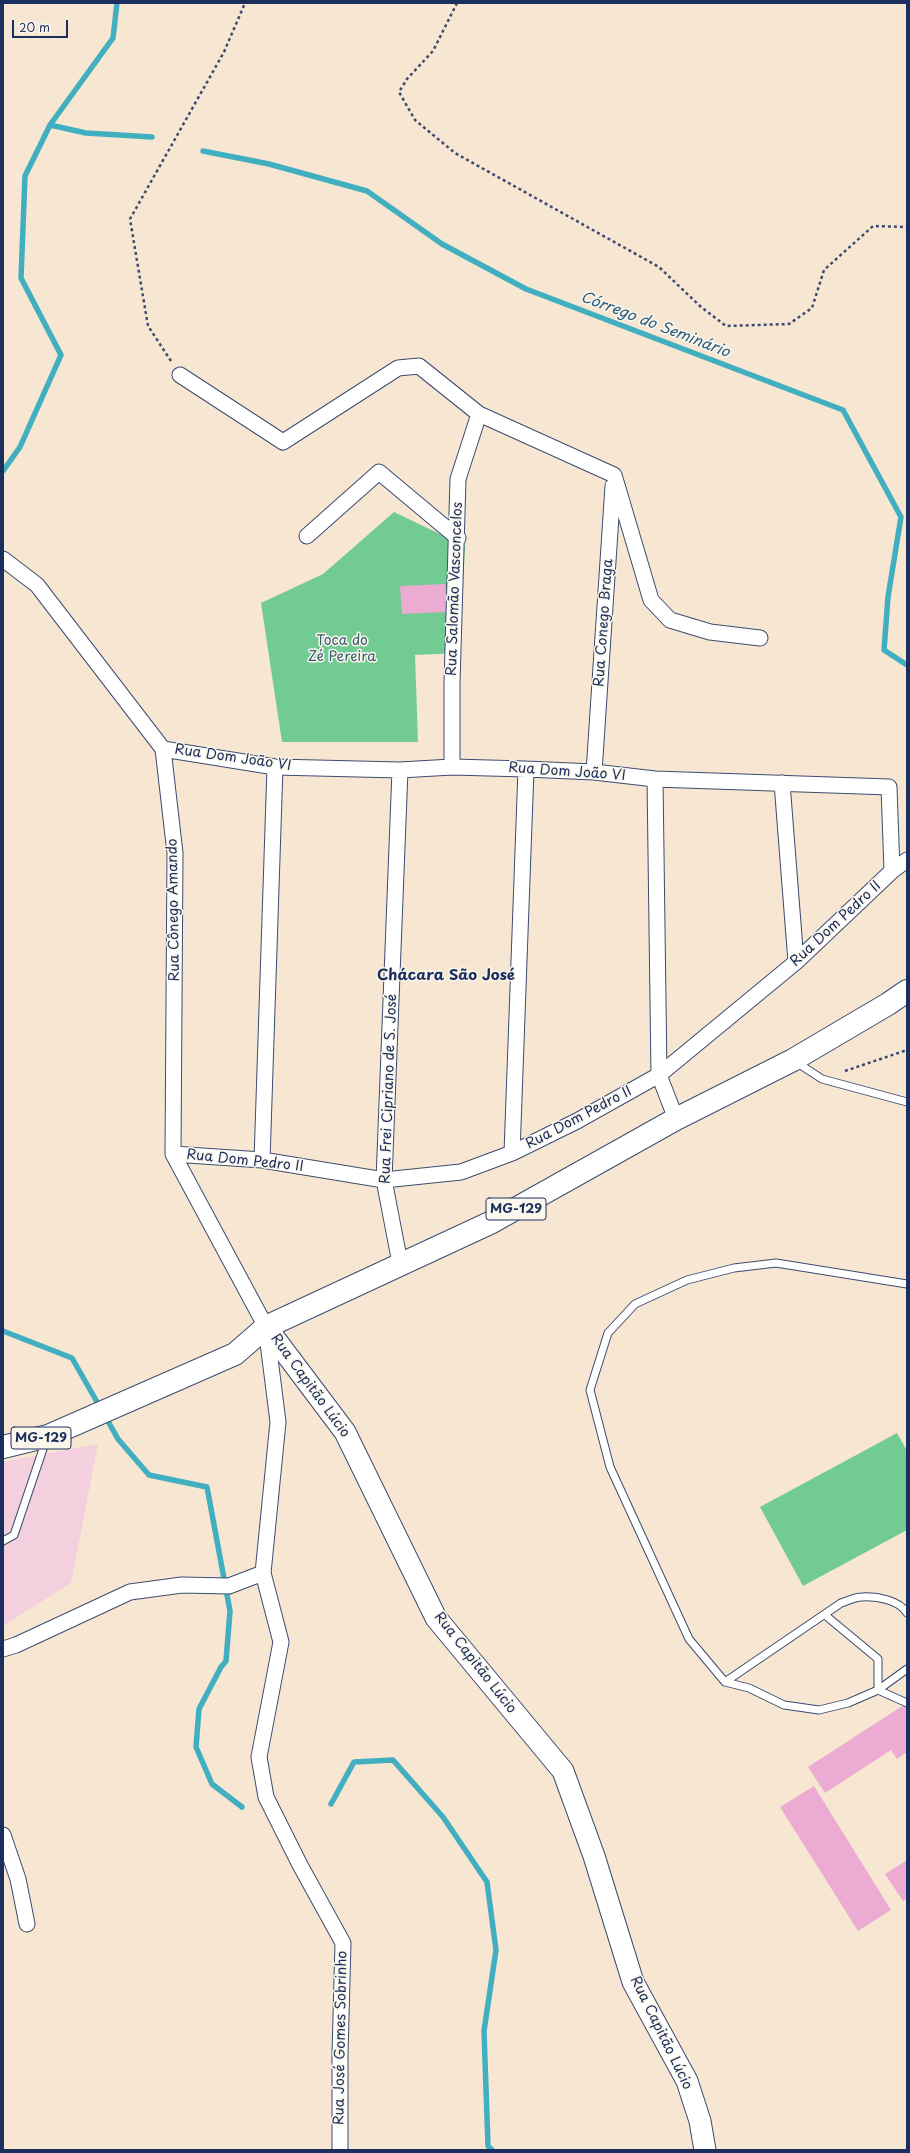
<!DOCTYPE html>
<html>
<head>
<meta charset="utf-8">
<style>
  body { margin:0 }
  #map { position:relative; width:910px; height:2153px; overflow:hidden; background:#f7e7d2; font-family:"Playpen Sans",sans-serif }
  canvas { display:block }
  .frame { position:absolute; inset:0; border:4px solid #1b2f5e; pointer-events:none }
  .scale { position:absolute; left:12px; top:20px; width:56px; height:18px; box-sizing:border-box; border:2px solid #1b2f5e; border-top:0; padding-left:5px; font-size:12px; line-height:14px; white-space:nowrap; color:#1b2f5e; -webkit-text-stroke:3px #fbf7ec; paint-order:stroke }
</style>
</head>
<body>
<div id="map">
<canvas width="910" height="2153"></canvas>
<div class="frame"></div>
<div class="scale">20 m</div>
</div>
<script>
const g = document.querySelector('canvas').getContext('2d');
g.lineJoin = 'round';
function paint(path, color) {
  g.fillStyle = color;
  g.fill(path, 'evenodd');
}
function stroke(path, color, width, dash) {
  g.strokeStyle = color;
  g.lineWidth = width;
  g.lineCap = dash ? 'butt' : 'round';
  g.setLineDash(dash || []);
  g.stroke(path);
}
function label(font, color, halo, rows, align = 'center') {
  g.font = font + ' "Playpen Sans",sans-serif';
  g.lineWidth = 3;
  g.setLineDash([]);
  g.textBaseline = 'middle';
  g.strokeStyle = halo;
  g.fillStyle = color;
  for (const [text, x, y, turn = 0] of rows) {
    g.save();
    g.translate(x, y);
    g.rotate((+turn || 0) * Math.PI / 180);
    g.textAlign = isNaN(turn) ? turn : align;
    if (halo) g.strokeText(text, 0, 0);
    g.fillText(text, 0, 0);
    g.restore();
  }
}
const built = new Path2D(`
  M98,1444l-27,139 -68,43v-164z`);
const green = new Path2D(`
  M394,512l71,34 -5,107 -45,2 3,87h-136l-21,-139 62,-29z
  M897,1433l10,18v79l-104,56 -43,-79z`);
const stream = new Path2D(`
  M50,125l36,8 66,4
  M203,151l66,13 98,27 75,53 84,45 317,121 58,107 -13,80 -4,53 23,15
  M3,471l17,-24 41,-92 -40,-77 4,-102 25,-51 63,-87 4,-35
  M3,1331l69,27 29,51
  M105,1416l13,23 31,36 58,12 23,124 -4,50 -5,6 -22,42 -3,38 16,37 30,23
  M331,1804l23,-42 39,-2 50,57 44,65 9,68 -12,81 4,115 4,4`);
const building = new Path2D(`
  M445,584l2,28 -45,2 -2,-28z
  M907,1703v49l-10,7 -6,-9 -66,43 -17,-26z
  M814,1786l77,124 -33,21 -78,-124z
  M907,1860v38l-4,3 -18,-27z`);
const path = new Path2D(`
  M457,3l-24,48 -26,28 -8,13 16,28 40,33 204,114 42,40 25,19 63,-2 23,-16 12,-38 49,-44 34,1
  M171,361l-23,-35 -18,-107 94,-167 21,-49
  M845,1071l62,-21`);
const lane = new Path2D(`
  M796,1062l26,17 85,23
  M907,1284l-131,-21 -42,5 -47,12 -52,24 -27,29 -18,57 20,77 79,172 36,43 24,6 35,17 35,5 29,-7 30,-13 29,-21
  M3,1541l11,-6 32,-95
  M825,1615l53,44v31l29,13
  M725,1682l116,-79c6,-2 14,-6 21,-6 15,-1 37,3 45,16`);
const street = new Path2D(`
  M180,375l103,67 115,-74 21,-2 60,48 135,61 37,125 19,20 40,12 50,6
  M307,536l72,-64 79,66
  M3,559l34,26 126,164 12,104 -2,301 93,173 12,95 -15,151 18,69 -22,115 7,40 34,68 43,78 -3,111v96
  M163,749l112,18 125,3 52,-3 74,2 68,3 61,7 234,8 3,84
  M452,767v-84l6,-204 21,-65
  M594,772l19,-286
  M655,779l4,296 17,44
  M782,783l14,179
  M512,1153l14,-384
  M173,1154l89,6 122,20 77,-8 51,-19 65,-32 82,-46 137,-113 96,-91 15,-11
  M262,1160l13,-393
  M400,1263l-16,-83 16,-410
  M3,1649l13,-4 114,-53 52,-7 47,1 34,-13
  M3,1835l15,44 9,45`);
const secondary = new Path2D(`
  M266,1327l79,105 91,186 127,153 31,85 39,126 54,99 13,40 5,29`);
const primary = new Path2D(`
  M3,1447l45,-11 187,-82 31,-27 226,-105 184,-103 117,-59 95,-56 19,-13`);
const shields = [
  [516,1209,60],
  [41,1438,60]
];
const shieldNames = [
  ["MG-129",516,1209],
  ["MG-129",41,1438]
];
const streetNames = [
  ["Rua Salomão Vasconcelos",455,589,-88],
  ["Rua Conego Braga",604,623,-86],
  ["Rua Dom João VI",233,758,8],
  ["Rua Dom João VI",567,772,4],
  ["Rua Cônego Amando",174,910,-91],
  ["Rua Dom Pedro II",836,924,-43],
  ["Rua Frei Cipriano de S. José",389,1089,-88],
  ["Rua Dom Pedro II",579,1118,-28],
  ["Rua Dom Pedro II",245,1161,6],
  ["Rua Capitão Lúcio",310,1386,54],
  ["Rua Capitão Lúcio",475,1663,52],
  ["Rua Capitão Lúcio",661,2033,64],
  ["Rua José Gomes Sobrinho",341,2038,-89]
];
const parkNames = [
  ["Toca do",342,641],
  ["Zé Pereira",342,657]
];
const waterNames = [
  ["Córrego do Seminário",655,325,21]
];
const neighbourhoodNames = [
  ["Chácara São José",446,976]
];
paint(built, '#f4cfde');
paint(green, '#71cb92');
stroke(stream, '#42afc0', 5.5);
paint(building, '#ebabd2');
stroke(lane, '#3c4b6f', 9);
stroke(street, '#3c4b6f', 17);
stroke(secondary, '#3c4b6f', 23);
stroke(primary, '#3c4b6f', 24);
stroke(path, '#3c4b6f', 2.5, [3, 3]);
stroke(lane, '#fff', 7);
stroke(street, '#fff', 15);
stroke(secondary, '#fff', 21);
stroke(primary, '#fff', 22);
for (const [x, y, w] of shields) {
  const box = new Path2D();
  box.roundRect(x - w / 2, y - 11, w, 22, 3);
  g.fillStyle = '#fbf7ec';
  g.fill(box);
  stroke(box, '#1b2f5e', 1);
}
label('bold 13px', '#1b2f5e', null, shieldNames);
label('14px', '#1b2f5e', '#fbf7ec', streetNames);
label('14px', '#355e6e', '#fbf7ec', parkNames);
label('italic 15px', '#295c80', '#fbf7ec', waterNames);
label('bold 15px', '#1b2f5e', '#fbf7ec', neighbourhoodNames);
</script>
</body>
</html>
